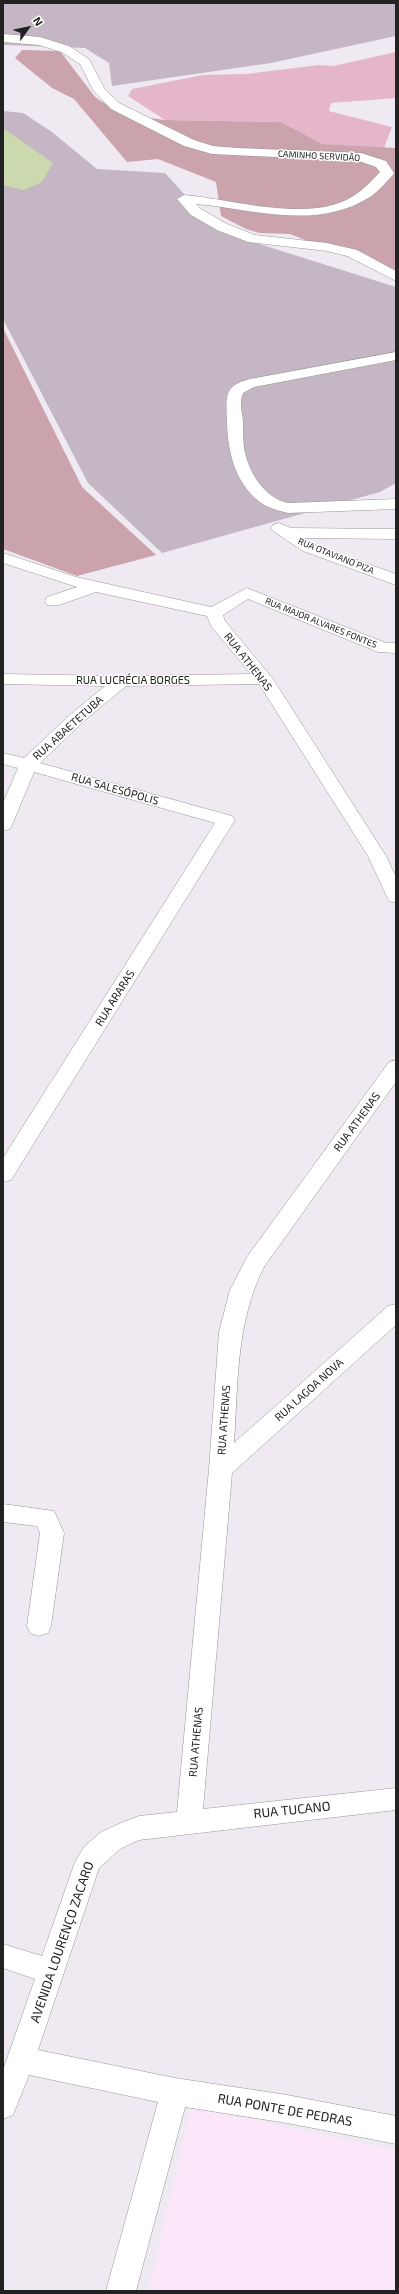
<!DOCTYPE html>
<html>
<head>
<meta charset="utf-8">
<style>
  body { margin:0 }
  #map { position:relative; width:399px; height:2294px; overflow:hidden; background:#efeaf1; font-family:"Exo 2",sans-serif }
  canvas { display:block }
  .frame { position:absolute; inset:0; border:4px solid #222; pointer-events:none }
  .north { position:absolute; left:8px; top:8px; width:40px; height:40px; -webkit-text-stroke:3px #fff; paint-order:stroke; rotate:57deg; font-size:11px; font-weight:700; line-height:16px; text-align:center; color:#222 }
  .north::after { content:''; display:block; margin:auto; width:14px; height:18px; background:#222; clip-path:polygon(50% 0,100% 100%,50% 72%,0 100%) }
</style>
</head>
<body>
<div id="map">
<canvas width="399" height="2294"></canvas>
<div class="frame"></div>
<div class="north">N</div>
</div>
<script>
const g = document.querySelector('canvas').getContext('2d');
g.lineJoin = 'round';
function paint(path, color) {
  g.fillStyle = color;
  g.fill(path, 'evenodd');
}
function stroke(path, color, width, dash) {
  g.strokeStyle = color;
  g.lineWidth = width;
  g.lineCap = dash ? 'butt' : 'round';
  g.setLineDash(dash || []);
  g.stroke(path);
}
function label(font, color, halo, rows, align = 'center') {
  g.font = font + ' "Exo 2",sans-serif';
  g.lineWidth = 3;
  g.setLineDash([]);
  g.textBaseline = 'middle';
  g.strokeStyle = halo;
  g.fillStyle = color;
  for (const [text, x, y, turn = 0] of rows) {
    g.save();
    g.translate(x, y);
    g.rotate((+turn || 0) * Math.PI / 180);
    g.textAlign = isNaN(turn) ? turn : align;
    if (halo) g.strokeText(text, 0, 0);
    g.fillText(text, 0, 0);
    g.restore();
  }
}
const education = new Path2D(`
  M191,2107l205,43v141h-247z`);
const construction = new Path2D(`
  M3,3h393v33l-125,27 -159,23 -3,-23 -24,-15 -82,-3z
  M3,111l20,2 29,19 45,37 68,4 53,58 178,56v196l-16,9 -218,61 -74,-70 -85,-164z`);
const grass = new Path2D(`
  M396,52v46l-65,5 -2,8 63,16 -8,21 -61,-4 -42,-22 -116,-2 -37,-24 4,-7 71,-14 43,-1 73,-9 14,1z`);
const forest = new Path2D(`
  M22,50l38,1 35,46 26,17 44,6 116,2 42,22 73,4v128l-106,-42 -31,-1 -13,-4 -25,-13 -5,-34 -58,-23 -31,3 -53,-63 -22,-11 -37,-30z
  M3,328l79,159 74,68 -79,21 -74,-27z`);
const water = new Path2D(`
  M3,128l50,35 -11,19 -18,8 -21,-5z`);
const minor = new Path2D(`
  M3,34l37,3 29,9 20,13 15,29 15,15 75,37 19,6 25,2 123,5 25,8 8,12 -2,3c-7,7 -14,16 -22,21 -54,34 -116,12 -174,7l5,5 26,15 28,11 72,8 30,7 39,21v10l-49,-25 -20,-5 -79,-9 -31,-12 -26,-15 -14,-16 7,-4c47,4 110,24 155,8 17,-6 29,-18 41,-31l-4,-5 -17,-6 -147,-7 -28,-8 -73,-37 -18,-19 -13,-26 -19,-12 -22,-7 -36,-3z
  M396,352v8l-142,27 -11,6c-4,9 -1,18 0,28 0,9 0,18 1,27 4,23 20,50 44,55l108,-4v10l-108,4c-12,-3 -24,-6 -33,-15 -21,-20 -27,-47 -28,-75 0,-23 -6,-37 23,-44z
  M279,523l12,5 105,1v10l-92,-1 11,7 81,29v11l-93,-34 -30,-20 -2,-3 2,-3z
  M3,553l73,24 135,30 36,-19 139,55h10v10l-18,-1 -130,-53 -25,16 2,6 48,58 113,177 10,21v26l-7,-2 -2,-4 -19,-41 -109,-172 -133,2 -42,35 -44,42 192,53 3,4 -224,360 -8,2v-24l212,-335 -181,-51 -22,53 -2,4 -7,2v-28l15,-35 -15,-4v-11l21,5 48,-45 33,-27 -102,-2v-10l119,2 129,-2 -40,-48 -4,-10 -111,-24 -37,13h-12l-2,-4 2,-4 30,-10 -74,-24z
  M396,1060v22l-132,185c-28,55 -26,116 -30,176l154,-137 8,-2v21l-164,148 -29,336 193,-21v22l-257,30 -19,9 -21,19 -61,182 137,28 112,17 109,21v28l-109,-21 -102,-16 -49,184h-30l52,-189 -129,-27 -16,40 -10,4v-49l32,-91 -32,-11v-24l39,12 33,-94 9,-15 17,-15 20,-9 18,-7 38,-4 32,-343 10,-137 11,-42 17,-33 142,-195z
  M3,1504l51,7 10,22 -13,93 -3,7 -9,3 -9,-3 -3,-7 13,-93 -3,-7 -34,-4z`);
const farStreetnames = [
  ["CAMINHO SERVIDÃO",319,156,3],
  ["RUA OTAVIANO PIZA",336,556,22],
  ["RUA MAJOR ALVARES FONTES",321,623,22]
];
const streetNames = [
  ["RUA ATHENAS",248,662,52],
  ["RUA LUCRÉCIA BORGES",133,680],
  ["RUA ABAETETUBA",68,728,-42],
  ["RUA SALESÓPOLIS",115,789,16],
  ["RUA ARARAS",115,998,-58],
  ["RUA ATHENAS",357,1122,-54],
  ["RUA LAGOA NOVA",309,1390,-42],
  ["RUA ATHENAS",224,1420,-86],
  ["RUA ATHENAS",196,1742,-85]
];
const nearStreetnames = [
  ["RUA TUCANO",292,1810,-6],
  ["AVENIDA LOURENÇO ZACARO",62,1942,-71],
  ["RUA PONTE DE PEDRAS",285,2110,10]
];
paint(education, '#fce7fa');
paint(construction, '#c5b6c3');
paint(grass, '#e5b6c9');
paint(forest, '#cba3ac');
paint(water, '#ccd9af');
stroke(minor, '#969696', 1);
paint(minor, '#fff');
label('9px', '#222', '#fff', farStreetnames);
label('11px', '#222', '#fff', streetNames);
label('13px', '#222', '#fff', nearStreetnames);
</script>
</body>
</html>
